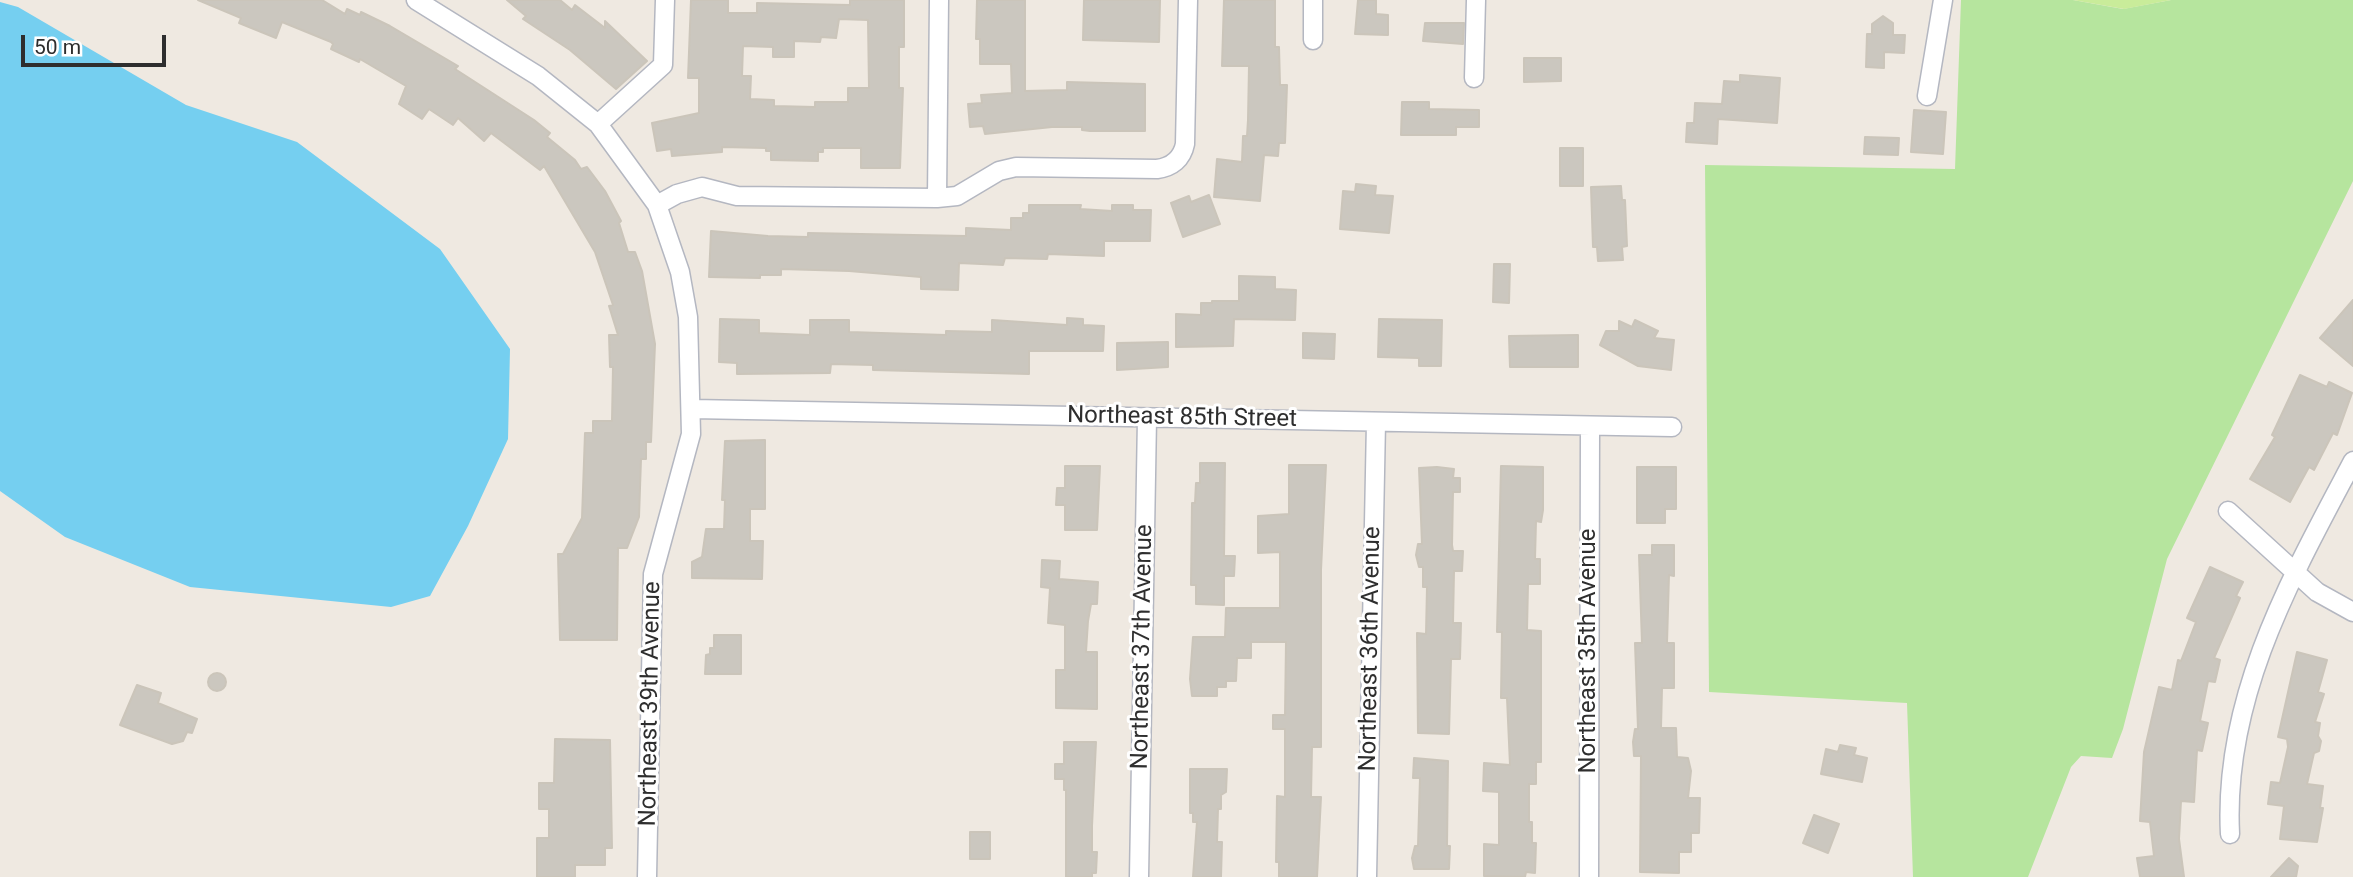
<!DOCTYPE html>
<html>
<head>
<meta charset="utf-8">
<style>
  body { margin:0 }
  #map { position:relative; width:2353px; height:877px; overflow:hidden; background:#efe9e1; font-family:Roboto,sans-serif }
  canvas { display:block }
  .scale { position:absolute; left:21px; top:35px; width:145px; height:32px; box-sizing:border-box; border:4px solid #2e2e2e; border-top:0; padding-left:9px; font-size:21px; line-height:24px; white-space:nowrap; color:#2e2e2e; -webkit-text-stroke:5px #fff; paint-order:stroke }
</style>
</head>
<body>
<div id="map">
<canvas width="2353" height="877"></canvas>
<div class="scale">50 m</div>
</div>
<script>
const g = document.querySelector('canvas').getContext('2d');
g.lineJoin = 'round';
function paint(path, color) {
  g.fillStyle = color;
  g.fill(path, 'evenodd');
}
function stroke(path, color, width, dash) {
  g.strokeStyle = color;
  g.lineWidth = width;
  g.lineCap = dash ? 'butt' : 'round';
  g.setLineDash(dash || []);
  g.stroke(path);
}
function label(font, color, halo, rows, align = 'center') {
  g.font = font + ' Roboto,sans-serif';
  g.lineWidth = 6;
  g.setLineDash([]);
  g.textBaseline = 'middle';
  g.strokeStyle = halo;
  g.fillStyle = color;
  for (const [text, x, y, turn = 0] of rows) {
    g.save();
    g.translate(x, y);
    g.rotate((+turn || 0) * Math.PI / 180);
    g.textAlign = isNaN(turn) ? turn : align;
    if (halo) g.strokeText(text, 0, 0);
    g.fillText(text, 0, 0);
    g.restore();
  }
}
const green = new Path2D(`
  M1961,0h112l50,9 48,-9h182v181l-186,378 -44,170 -11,29 -31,-2 -10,11 -43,110h-115l-6,-174 -198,-11 -4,-527 250,4z`);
const pitch = new Path2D(`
  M2073,0h98l-47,9z`);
const water = new Path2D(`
  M0,2l18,5 168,98 111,37 143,107 70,100 -2,90 -40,87 -38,70 -39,11 -201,-20 -125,-50 -65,-46z`);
const building = new Path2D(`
  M198,0h124l23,14 2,-5 13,6 1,-3 29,14 68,40 -3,3 79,51 16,13 -3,4 28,23 6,9 6,-2 18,24 16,30 -2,2 9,29h7l7,19 13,73 -4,98h-5v17h-5l-2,58 -12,31h-9l-1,92h-57l-2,-86h5l19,-36 3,-85h8v-12h19l1,-54h-3l-1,-32h9l-9,-29 4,-1 -18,-53 -51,-86 -4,4 -49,-37 -7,8 -26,-23 -5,7 -24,-16 -7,10 -23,-15 7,-18 -46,-27 -1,3 -28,-13 2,-5 -2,-2 -49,-20 -6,16 -37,-15 2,-5z
  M507,0h53l12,10 3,-5 30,23v-7l42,40 -31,28 -46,-39 -47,-31 3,-3z
  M691,0h37v13h29v-10l93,2v-5h54v47h-5v41h4l-3,80h-39v-20h-38v4h-5v9l-47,-1v-9h-5v-3l-44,-1v5l-50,4 -1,-7 -14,2 -5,-28 47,-10v-35h-11zM839,19l29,1 1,68h-21v14h-33v5l-41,-1v-6l-24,-1 1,-23h-9l1,-30 30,1v10h21v-16l26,1 1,-5 15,1z
  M977,0h48v91l42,-1v-8l78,2v47h-55l-8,-1v-3h-30l-67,7 -2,-8 -13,1 -2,-23 14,-1 -1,-8 31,-2 -1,-29h-31v-25h-4z
  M1084,0h76l-1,42 -76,-2z
  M1224,0h51v47h4l1,38h7l-2,58h-6l-1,13 -14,-1 -4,46 -46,-4 3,-38 25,3 1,-26h4l1,-16 1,-54h-27z
  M1358,0h18v14l12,1v20l-33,-1z
  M1883,16l10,7v12h12l-1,18 -20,-1v16l-18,-1 1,-33h5v-10z
  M1425,23h39l-1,21 -40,-3z
  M1524,58h37v23l-37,1z
  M1740,75l40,3 -3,45 -59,-4 -1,25 -31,-2 1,-19h7l1,-20 27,1 2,-23 16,1z
  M1402,102h27v7l50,1v17h-23v8h-55z
  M1914,110l32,2 -3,42 -32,-2z
  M1865,137l34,1 -1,17 -34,-1z
  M1560,148h23v38h-23z
  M1356,184l20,2 -1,9 18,1 -4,37 -49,-4 3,-38 12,1z
  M1621,186l1,14h3l2,46 -5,1 1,13 -25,1 -1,-14h-4l-2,-60z
  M1209,195l11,29 -37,13 -12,-34 18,-7 2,6z
  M1029,205h52l-1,4 32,2v-6h21v5h18l-1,31h-46v15l-56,-2 -1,5 -42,-1 -2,7 -44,-2 -1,27 -37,-1v-12l-72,-6 -68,-2v6h-21v3l-51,-1 2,-46 57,5 40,1v-4l158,3v-8l45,2v-12h12v-5h6z
  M1494,264h16l-1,39 -16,-1z
  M1239,276l36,1v12l21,1 -1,30 -61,-1 -1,27 -57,1v-33l25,1v-12h11v-2h27z
  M2353,300v66l-33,-28z
  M1067,318l16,1v6l21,1 -1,25h-74v23l-156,-4v-5l-42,-1 -1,9 -93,1v-11l-18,-1 1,-43 39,1v13l51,2v-15h39v12l97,3v-4l46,1v-12l75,5z
  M1379,319l63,1 -1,46h-22v-8l-41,-1z
  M1635,320l23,11 -4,7 20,2 -3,30 -33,-4 -38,-21 6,-14h13v-10l13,6z
  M1303,333l32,1 -1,25 -31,-1z
  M1578,335v32h-68l-1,-31z
  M1168,342v25l-51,3v-27z
  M2300,375l27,12 2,-5 23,11 -15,42 -4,-2 -19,37 -5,-3 -19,35 -40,-23 25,-42 -3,-2z
  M765,440v69h-15v32h13l-1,38 -70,-1v-16l10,-5 4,-28h18l1,-29h-3l3,-59z
  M1200,463h25l-1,93h11l-1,20h-10v29l-28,-1v-19h-5l1,-82h3l1,-20h4z
  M1289,465h37l-5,105v177h-9l-1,50h10l-4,80h-38v-15h-3l1,-66 8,1v-68h-12v-14h12l1,-73h-35v16h-14l-1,23h-10v6h-9v9h-25l-2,-17 3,-42h32l1,-29h54v-56l-22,1v-37l31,-2z
  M1065,466h35l-3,64h-32v-25h-9l1,-17h8z
  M1501,466l42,1v43l-2,12 -5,-1 -1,38h5v25h-12l-1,46 14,1v131h-5v22h-7v38h3v21h4l-1,30 -9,-1 -1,5 -41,-1v-32l15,1v-53l-16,-1 1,-28 26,2 -3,-67h-6l1,-66h-5z
  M1437,467l17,2 -1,9h7v14h-7l-1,53 1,6h10l-1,20h-8l-1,52h8l-1,36h-9l-2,75 -31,-1 -1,-100 9,1 1,-47h-4v-20h-4l-3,-12 2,-11h4l-3,-76z
  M1637,467h39v42h-11v14h-28z
  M1652,545h22v31l-5,-1 -2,68h7v45h-12l-1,40h15l1,29 11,1 3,13 -3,27h12l-1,35h-8v19h-12v21l-39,-1 1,-116h-7l-1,-14 2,-13h3l-3,-86h7l-3,-88h13z
  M1042,560l18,1 -1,18 39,3 -1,22h-6l-3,17 -2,31h11v57l-41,-1v-38h9v-45l-17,-2 2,-35 -9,-1z
  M2210,567l33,15 -7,14 4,2 -26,60 6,2 -5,22 -7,-1 -8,40 8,2 -6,28 -5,-1 -3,52 -13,-1 -2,38 5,38h-44l-3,-19 17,-2 -4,-34 -10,-1 4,-69 15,-65 13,3 6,-30 3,1 15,-39 -9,-4z
  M714,635h27v39h-36l1,-19 4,-1v-6h4z
  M2297,652l30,8 -9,32 6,2 -9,28 5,1 -2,13 3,5 -2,10 -5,2 -7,31 16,2 -3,22h3l-6,34 -37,-3 4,-33 -16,-2 3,-22 9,1 8,-36 -1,-8 -9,-2z
  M208 682a9 9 0 1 1 18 0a9 9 0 1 1-18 0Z
  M137,685l24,8 -3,10 39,16 -5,14 -5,-1 -4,9 -11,3 -52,-19z
  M555,739l55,1 2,108h-7v17h-30v12h-38v-39h12v-29h-10v-26h15z
  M1064,742h32l-4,84v26h5l-1,21h-4v4h-26v-87h-2v-11h-9v-15h9z
  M1840,745l16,3 -2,7 13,3 -5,24 -41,-8 5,-25 12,3z
  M1414,758l34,3 -1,85h3l-1,23h-35l-2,-11 3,-12h3l2,-68h-7z
  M1190,769h37l-1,23 -5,3v14h-3l-1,33h5l-1,35h-28l4,-55h-4v-9h-3z
  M1814,815l25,9 -11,29 -25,-10z
  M970,832h20v27h-20z
  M2289,858l9,8 -2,11h-25z`);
const minor = new Path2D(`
  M416,0l122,76 60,48 59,81 23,67 8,45 3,117 -38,140 -6,303
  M1313,0v40
  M1474,78l2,-78
  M1927,96l16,-96
  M598,124l65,-59 2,-65
  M937,198l2,-198
  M657,205l20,-11 25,-7 35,9 200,2 20,-2 42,-25 17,-4 141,2c15,-2 25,-10 28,-25l3,-144
  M692,409l980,18
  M2228,511l89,81 36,20
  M2230,834c-7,-137 61,-256 123,-373
  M1139,877l8,-459
  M1367,877l9,-455
  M1589,877l1,-451`);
const streetNames = [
  ["Northeast 85th Street",1182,418,1],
  ["Northeast 37th Avenue",1143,647,-89],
  ["Northeast 36th Avenue",1371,649,-89],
  ["Northeast 35th Avenue",1589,651,-90],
  ["Northeast 39th Avenue",651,704,-89]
];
paint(green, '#b6e59e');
paint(pitch, '#c9ec9a');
paint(water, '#75cff0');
paint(building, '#cbc7bf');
stroke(building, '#cbc5ba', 2);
stroke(minor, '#b4b7c1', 21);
stroke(minor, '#fff', 18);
label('24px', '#2e2e2e', '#fff', streetNames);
</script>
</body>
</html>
